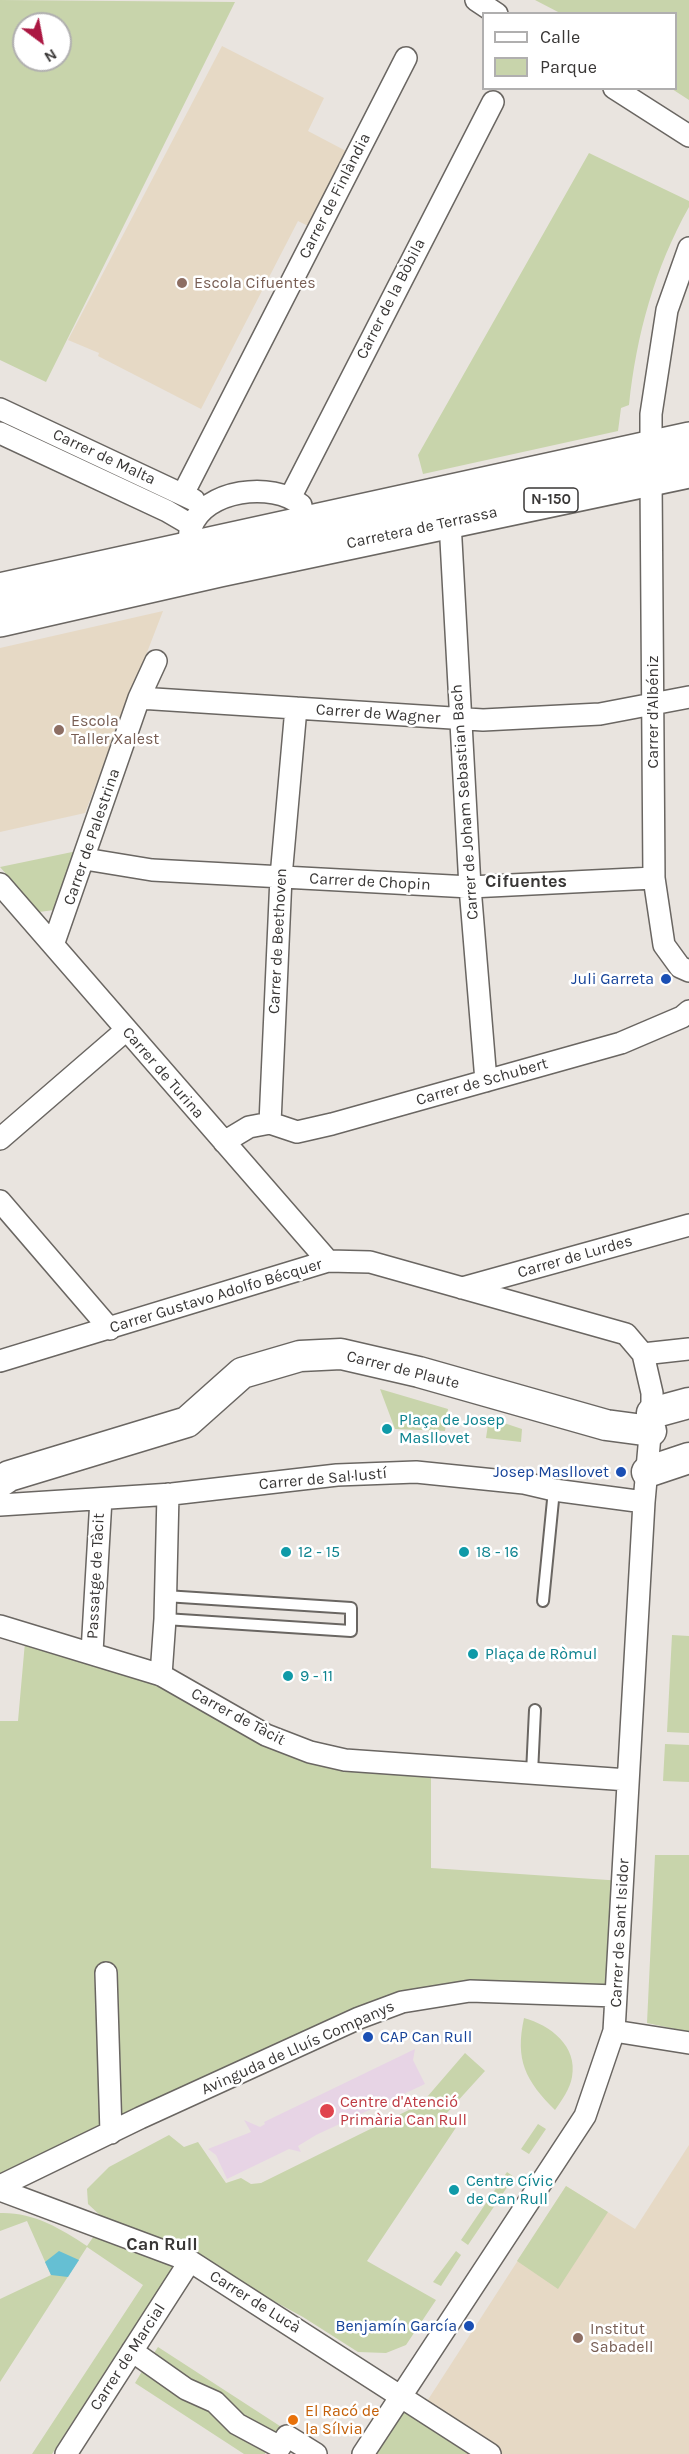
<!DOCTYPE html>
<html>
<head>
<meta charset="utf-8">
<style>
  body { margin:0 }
  #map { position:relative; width:689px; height:2454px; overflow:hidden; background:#e9e4df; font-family:Karla,sans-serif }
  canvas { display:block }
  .legend { position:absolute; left:482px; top:12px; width:195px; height:78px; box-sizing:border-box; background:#fff; border:2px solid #b0afaf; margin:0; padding:8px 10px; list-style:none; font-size:18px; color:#393736 }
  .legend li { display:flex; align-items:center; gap:12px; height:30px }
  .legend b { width:30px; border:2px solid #b0afaf }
  .north { position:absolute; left:12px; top:12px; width:60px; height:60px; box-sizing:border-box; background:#fff; border:2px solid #b0afaf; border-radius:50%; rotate:148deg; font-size:16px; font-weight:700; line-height:24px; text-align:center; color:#393736 }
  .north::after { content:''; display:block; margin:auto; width:21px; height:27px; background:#ab1742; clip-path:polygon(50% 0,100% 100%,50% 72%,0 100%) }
</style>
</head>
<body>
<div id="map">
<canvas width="689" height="2454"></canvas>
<ul class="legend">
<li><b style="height:8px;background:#fff"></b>Calle</li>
<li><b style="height:16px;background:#c8d4ab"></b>Parque</li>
</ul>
<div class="north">N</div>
</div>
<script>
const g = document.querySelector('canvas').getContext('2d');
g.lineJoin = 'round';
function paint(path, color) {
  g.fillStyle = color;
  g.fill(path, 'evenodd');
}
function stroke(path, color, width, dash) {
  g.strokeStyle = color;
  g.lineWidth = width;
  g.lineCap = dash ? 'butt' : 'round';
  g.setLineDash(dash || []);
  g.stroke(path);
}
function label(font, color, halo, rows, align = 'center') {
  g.font = font + ' Karla,sans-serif';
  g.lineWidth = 5;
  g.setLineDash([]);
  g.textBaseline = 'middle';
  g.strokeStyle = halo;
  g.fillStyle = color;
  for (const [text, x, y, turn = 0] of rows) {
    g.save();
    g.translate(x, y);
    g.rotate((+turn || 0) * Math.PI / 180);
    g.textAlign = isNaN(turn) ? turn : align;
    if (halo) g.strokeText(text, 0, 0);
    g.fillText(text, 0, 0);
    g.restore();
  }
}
const education = new Path2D(`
  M222,46l102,52 -16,33 38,20 -38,75 -10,-5 -97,188 -103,-53 1,-3 -31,-13z
  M163,611l-78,202 -85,19v-184z
  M689,2145v309h-199l-68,-45 144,-223 69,43z`);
const medical = new Path2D(`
  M415,2049l-2,11 12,24 -109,51 -18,11 3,6 -12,-3 -62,30 -11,-24 -8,-6 43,-17 -7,-12 16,7 5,-3 -1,-2z`);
const green = new Path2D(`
  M0,0l235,2 -189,380 -46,-22zM24,24h36v36h-36z
  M535,0h154v100l-17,-11 4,-1v-74l-116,-1z
  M589,153l100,48v6c-34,60 -53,129 -60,198l-8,3 -3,23 -195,43 -5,-19z
  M77,851l-23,59 -15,2 -39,-45z
  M380,1389l68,20 -3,22 -50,-2z
  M489,1418l33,11 -1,13 -35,-4z
  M672,1635l17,1v97l-22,-1z
  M25,1642l67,10 174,83 165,31v102l192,13 -7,115 -214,6 -402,184v-465h18z
  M665,1744l24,1v37l-26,-1z
  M655,1855h34v177l-42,-9z
  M524,2018c26,7 54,28 48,59 -2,12 -10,23 -17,33 -30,-30 -40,-50 -31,-92z
  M465,2053l20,18 -40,44 12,11 -90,135 69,39 -30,45 -20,8 -28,-1 -55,-35 -110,-60 -91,-40 -14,-13 -1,-15 22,-22 60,-32 15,12 14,-5 28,41 15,-5 10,6 10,-1 160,-79z
  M538,2124l8,5 -17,25 -8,-5z
  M507,2172l7,5 -46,68 -7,-5z
  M566,2186l42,26 -50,77 -41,-28z
  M0,2213c33,-1 60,15 87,33l7,-10 82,26 -124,192h-20l111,-169 -56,-38 -87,135v-83l51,-24 -24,-54 -27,10z
  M456,2251l5,4 -20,31 -8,-4z
  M158,2347l125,81 -6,6 -13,-3 -112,-75z
  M144,2368l53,32 69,51 -1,3h-21l-109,-71z
  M404,2409l72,45h-103z`);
const water = new Path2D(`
  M59,2251l20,9 -11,17 -17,-2 -6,-13z`);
const lane = new Path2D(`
  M165,1596l186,12v23l-186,-12
  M543,1601l11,-111
  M532,1773l3,-63`);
const street = new Path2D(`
  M476,0l21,14
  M614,88l75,48
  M689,248l-22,62 -16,104v65l3,399 10,67 16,22 9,4
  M0,409l194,91
  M0,433l167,78 24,14
  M183,494l223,-436
  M291,496l202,-394
  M450,522l20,365 16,194
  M194,560c-2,-10 -7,-22 -3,-32 13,-39 82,-47 110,-23
  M139,698l344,22 117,-6 89,-17
  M85,859l67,11 318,17 184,-9
  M0,884l328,377
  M53,945l86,-247 17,-37
  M270,1123l11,-246 15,-169
  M0,1139l125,-108
  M224,1142l25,-15 21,-4 27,9 35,-8 289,-81 61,-26 7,-6
  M0,1201l110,128
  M462,1288l227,-63
  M643,1354l46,-5
  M0,1361l328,-100 42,1 256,72 17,20 9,39v20l-8,89 -30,529 -29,85 -222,338
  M0,1505l172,-11 165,-19 79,-3 108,11 30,7 90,12
  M0,1626l161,49 105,60 44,17 35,8 283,20
  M92,1652l9,-153
  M161,1675l4,-56 3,-125
  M106,1973l5,160
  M614,2031l75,12
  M0,2186l140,-68 219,-100 43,-16 68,-11 146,5
  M0,2190l190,71 300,193
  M132,2351l54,38 29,13 22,22 43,23 7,-11 29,18
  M66,2454l124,-193`);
const secondary = new Path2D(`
  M652,1413l37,-10
  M647,1472l42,-14
  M0,1482l9,-6 178,-54 55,-49 58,-17 41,-2 78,18 187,53 45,6`);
const primary = new Path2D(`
  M0,590l689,-151
  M0,620l220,-50 469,-99`);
const markers = [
  [182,283,6,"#8d6e63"],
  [59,730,6,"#8d6e63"],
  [666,979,6,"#1a4fb4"],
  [387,1429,6,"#0f9aa8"],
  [621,1472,6,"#1a4fb4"],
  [286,1552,6,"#0f9aa8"],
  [464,1552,6,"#0f9aa8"],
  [473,1654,6,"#0f9aa8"],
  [288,1676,6,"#0f9aa8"],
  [368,2037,6,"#1a4fb4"],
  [327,2111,8,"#e0444e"],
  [454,2190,6,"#0f9aa8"],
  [469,2326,6,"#1a4fb4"],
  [578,2338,6,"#8d6e63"],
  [293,2420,6,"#e8710a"]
];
const shields = [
  [551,500,54]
];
const shieldNames = [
  ["N-150",551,500]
];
const streetNames = [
  ["Carrer de Finlàndia",335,196,-63],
  ["Carrer de la Bòbila",391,299,-63],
  ["Carrer de Malta",104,457,25],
  ["Carretera de Terrassa",422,528,-12],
  ["Carrer d'Albéniz",653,712,-90],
  ["Carrer de Wagner",378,714,4],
  ["Carrer de Joham Sebastian Bach",465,802,-94],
  ["Carrer de Palestrina",92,837,-71],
  ["Carrer de Chopin",370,882,3],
  ["Carrer de Beethoven",278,941,-87],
  ["Carrer de Turina",163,1073,49],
  ["Carrer de Schubert",482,1082,-16],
  ["Carrer de Lurdes",575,1257,-16],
  ["Carrer Gustavo Adolfo Bécquer",216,1296,-17],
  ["Carrer de Plaute",403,1370,14],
  ["Carrer de Sal·lustí",323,1479,-5],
  ["Passatge de Tàcit",96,1576,-87],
  ["Carrer de Tàcit",238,1717,28],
  ["Carrer de Sant Isidor",620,1933,-87],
  ["Avinguda de Lluís Companys",298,2048,-24],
  ["Carrer de Lucà",255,2302,32],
  ["Carrer de Marcial",128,2357,-57]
];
const educationNames = [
  ["Escola Cifuentes",194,283],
  ["Escola",71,721],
  ["Taller Xalest",71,739],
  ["Institut",590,2329],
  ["Sabadell",590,2347]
];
const transitNames = [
  ["Juli Garreta",654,979],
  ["Josep Masllovet",609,1472],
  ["CAP Can Rull",380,2037,"left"],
  ["Benjamín García",457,2326]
];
const cultureNames = [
  ["Plaça de Josep",399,1420],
  ["Masllovet",399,1438],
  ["12 - 15",298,1552],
  ["18 - 16",476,1552],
  ["Plaça de Ròmul",485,1654],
  ["9 - 11",300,1676],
  ["Centre Cívic",466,2181],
  ["de Can Rull",466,2199]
];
const healthNames = [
  ["Centre d'Atenció",340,2102],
  ["Primària Can Rull",340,2120]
];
const foodNames = [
  ["El Racó de",305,2411],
  ["la Sílvia",305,2429]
];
const neighbourhoodNames = [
  ["Cifuentes",526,882],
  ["Can Rull",162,2245]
];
paint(education, '#e6d9c5');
paint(medical, '#e7d4e5');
paint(green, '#c8d4ab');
paint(water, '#65bfd3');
stroke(lane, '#6a6662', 14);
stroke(street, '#6a6662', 24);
stroke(secondary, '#6a6662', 33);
stroke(primary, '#6a6662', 36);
stroke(lane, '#fff', 10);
stroke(street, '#fff', 21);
stroke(secondary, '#fff', 30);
stroke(primary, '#fff', 33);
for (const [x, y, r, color] of markers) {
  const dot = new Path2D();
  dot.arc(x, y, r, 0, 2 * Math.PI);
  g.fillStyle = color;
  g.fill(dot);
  stroke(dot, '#fff', 2);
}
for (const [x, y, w] of shields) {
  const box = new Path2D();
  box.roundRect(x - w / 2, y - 12, w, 24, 4.5);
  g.fillStyle = '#fff';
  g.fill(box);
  stroke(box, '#393736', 1.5);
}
label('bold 15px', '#393736', null, shieldNames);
label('16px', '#393736', '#fff', streetNames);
label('16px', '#785e54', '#fff', educationNames, 'left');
label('16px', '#164399', '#fff', transitNames, 'right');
label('16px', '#0d838f', '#fff', cultureNames, 'left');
label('16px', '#be3a42', '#fff', healthNames, 'left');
label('16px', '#c56008', '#fff', foodNames, 'left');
label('bold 18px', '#393736', '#fff', neighbourhoodNames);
</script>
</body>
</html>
